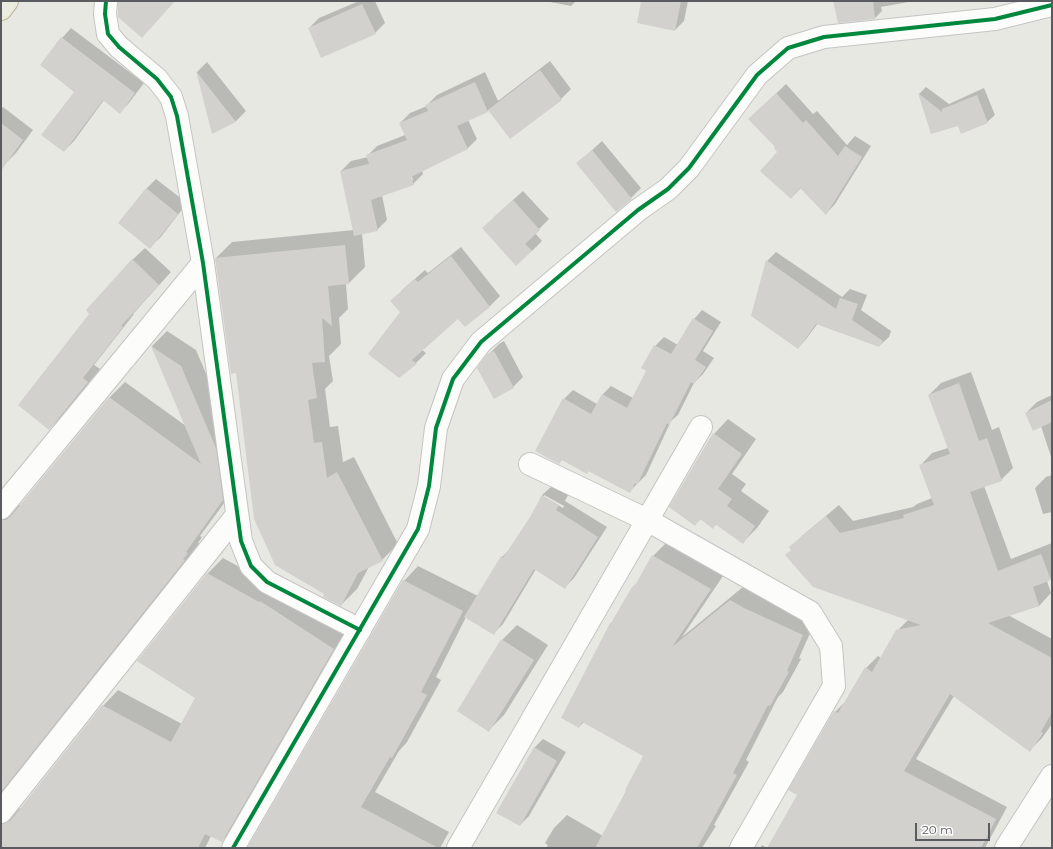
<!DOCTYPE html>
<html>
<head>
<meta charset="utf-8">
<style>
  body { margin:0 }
  #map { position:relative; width:1053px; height:849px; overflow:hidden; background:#e8e8e3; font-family:Montserrat,sans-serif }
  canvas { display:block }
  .frame { position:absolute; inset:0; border:2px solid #595b60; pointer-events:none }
  .scale { position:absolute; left:915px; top:823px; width:75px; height:18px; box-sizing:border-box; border:2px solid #595b60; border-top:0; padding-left:5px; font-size:12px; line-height:14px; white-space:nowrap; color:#595b60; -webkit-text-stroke:3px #fff; paint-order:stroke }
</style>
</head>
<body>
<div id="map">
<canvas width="1053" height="849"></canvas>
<div class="frame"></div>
<div class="scale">20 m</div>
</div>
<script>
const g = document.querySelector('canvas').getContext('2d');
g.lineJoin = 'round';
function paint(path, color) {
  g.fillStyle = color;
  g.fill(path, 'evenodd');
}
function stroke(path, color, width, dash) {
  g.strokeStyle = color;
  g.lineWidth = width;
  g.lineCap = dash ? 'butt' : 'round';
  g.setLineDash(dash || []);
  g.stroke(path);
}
const shadow = new Path2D(`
  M359,1h16l10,22 -10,10 -66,-5 10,-10z
  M545,1h31l-5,5z
  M642,1h46l-4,20 -9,9z
  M834,1h80l-33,6 1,4 -7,7z
  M71,28l73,55 -15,20 -9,9 -16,-12 -30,41 -10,10 11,-60 -34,-26 21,-27z
  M550,61l21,28 -10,10 -72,11 -21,10 9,19 -10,10 -45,21 1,4 -10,10 -31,11 5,25 -10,10 -15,3 3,34 -16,16 -3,1 2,25 -9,9 2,26 -12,12 4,25 -8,8 5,38 8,-1 5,36 11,-5 44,87 -16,16 -13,7 -12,22 -16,16 -16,-11 -89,-222 -20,-114 16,-16 122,-12 -13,-59 10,-10 17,-4 -1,-1 10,-10 28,-11 -5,-12 10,-10 17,-7v-1l10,-10 48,-23 13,29zM410,172l3,8h-2z
  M207,62l39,49 -10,10 -23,11 -16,-60z
  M786,84l27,30 4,-3 30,34 8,-9 16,10 -36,58 -9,10 -25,-26 -10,10 -13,-46 -18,-43z
  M926,87l23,17 35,-16 11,27 -8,7 -29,2 -27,9 -12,-39z
  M3,107l30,23 -17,23 -10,10 -5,-4v-50z
  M602,141l39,47 -10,10 -53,-35z
  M156,179l31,24 -27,35 -10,9 -4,-58z
  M523,191l26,28 -14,14 7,8 -10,10 -39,-33z
  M461,247l39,49 -10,10 -25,20 -7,-9 -36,33 4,3 -10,10 -17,13 2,-85 24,-21 3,3z
  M145,248l26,24 -38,42h1l-40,51 6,4 -38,47 -13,13 83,-169z
  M776,252l66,45 8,-8 17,6 -6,15 30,21 -2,6 -10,9 -61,-23 -11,15 -9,10 -31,-87z
  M702,310l19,12 -18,29 11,7 -11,16 -9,9 -16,32 -7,6 -25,54 -16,16 -41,-21 -2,3 -24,-14 -4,4 5,-64 9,-9 24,14 5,-9 9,-9 22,12 14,-27 -5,-3 13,-22 9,-9 14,8 16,-26z
  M167,331l29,19 35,82 7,52 -38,52 2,1 -4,6 2,1 -184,265 5,-1 82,-102 15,-16 64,34 14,-26 -58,-37 70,-88 15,-15 53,29 73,46 -112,192 -15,16 -11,-5 -6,12h-204v-334l13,-10 7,1 88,-107 16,-16 61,44 -34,-80z
  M504,341l19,36 -10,10 -25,-32 11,-11z
  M971,372l21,58 7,-3 14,41 -12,12 -17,6 27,73 41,-16v35l-5,3 4,12 -12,13 -31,9 44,24v85l-10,14 -12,12 -76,-54 -38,63 91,48 -22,41h-217l30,-53 37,-83 12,-12 19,-32 12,-12 3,2 16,-27 11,-11 -117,-73 12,-12 36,-30 14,16 60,-14 4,-3 15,-6 -12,-32 12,-13 16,-5 -19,-53 12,-12z
  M1052,395v65l-11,-34 -15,-13 11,-11z
  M728,419l28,20 -24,35 14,10 -5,7 28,20 -12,17 -14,14 -27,-18 -3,4 -12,-9 -6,5 19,-90z
  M1052,475v37l-9,2 -8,-26 11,-11z
  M552,486l16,9 -3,6 42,26 -33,51 -9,9 -29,-18 -33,55 -10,10 -27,-17 -30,60 5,3 -34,62 -8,9 -24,41 74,40 -9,16h-192l156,-267 14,-15 60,30 24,-39 10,-10 19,-29 11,-23zM544,495l20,11 -1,2 -19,-11z
  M666,543l57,33 -41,61 61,-50 14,8 58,27 -16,36 2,1 -18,33 -5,5 -32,63 3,2 -35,63 2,1 -14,22h-156l2,-3 -3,-2 9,-15 13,-13 36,21 41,-80 -60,-34 -5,5 54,-140 5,-5 15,-26z
  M517,625l31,20 -44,70 -15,15 13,-90z
  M543,739l23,13 -37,64 -9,9 14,-77z
  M762,845l5,3h-7z`);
const building = new Path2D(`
  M118,1h57l-33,37 -24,-21z
  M641,1h40l-6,30 -38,-8z
  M833,1h40l2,18 -37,4z
  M362,4l14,30 -55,24 -13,-30z
  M61,37l74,56 -15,21 -17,-14 -39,52 -23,-17 33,-43 -34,-27z
  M540,70l22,30 -52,39 -22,-29z
  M196,71l40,51 -24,12z
  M475,82l13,30 -31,14 11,23 -57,28 3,8 -43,15 7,31 -24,5 -14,-65 29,-7 -3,-9 41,-15 -8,-17 29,-12 -3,-6z
  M776,93l27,30 3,-3 32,36 7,-10 17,11 -36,58 -26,-27 -9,11 -31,-28 17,-19 -3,-4 1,-1 -27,-28z
  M918,93l24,19v-3l35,-14 11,28 -27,11 -3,-8 -27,8z
  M1,123l22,17 -22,31z
  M592,150l40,49 -16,13 -40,-49z
  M146,188l32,26 -28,35 -32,-26z
  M513,200l27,30 -15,14 7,7 -16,15 -34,-38z
  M345,245l4,39 -21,2 4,40 -10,-8 3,44 -13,1 5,35 -9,2 6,43 8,-1 5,36 10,-6 46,89 -25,12 -17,33 -18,-9 1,-3 -49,-29 -21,-46 -18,-146 -5,1 -16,-116z
  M451,256l39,51 -25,20 -7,-8 -46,41 5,4 -18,14 -31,-24 32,-42 -10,-11 25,-22 3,3z
  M132,259l27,26 -38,41 2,1 -40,51 5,4 -39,48 -31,-25 71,-91 -3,-4z
  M766,260l70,49 4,-11 18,6 -6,16 31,21 -4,6 -63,-23 -18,25 -47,-33z
  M693,318l20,13 -18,29 11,7 -12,17 -3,-2 -22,43 -2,-2 -30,62 -2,-2 -5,10 -42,-22 -1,3 -25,-14 -3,4 -24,-13 28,-53 28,16 11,-20 25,14 19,-37 -5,-3 13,-23 17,9z
  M151,346l30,20 35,82 7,52 -37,52 2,1 -5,6 2,1 -184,232v-272h5l5,-4 98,-119 92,67z
  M494,351l20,37 -20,11 -17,-31 10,-14z
  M959,383l20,58 8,-3 15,43 -32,11 28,79 43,-17 10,26 -18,7 6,19 -51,17 64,35v54l-11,20 2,1 -13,19 -80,-58 -46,77 92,48 -15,29h-214l30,-53 -9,-5 46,-79 4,2 27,-46 7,5 24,-42 25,-5 -108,-38 -28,-32 6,-5 -2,-3 37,-31 14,17 64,-15 -1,-3 31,-10 -15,-40 31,-11 -22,-59z
  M1052,400v22l-19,9 -8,-18z
  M713,433l29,21 -24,35 14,10 -5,7 28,20 -12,18 -28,-20 -2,5 -13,-10 -5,7 -26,-19z
  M542,495l17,10 -3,5 42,27 -33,52 -31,-20 -40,66 -30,-18 37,-61 2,2 27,-41z
  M652,555l59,34 -39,58 58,-47 14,8 59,27 -16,36 2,1 -19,34 -2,-1 -35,68 4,2 -40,73h-102l31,-57 -1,-1 18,-34 -61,-34 -3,6 -18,-10 49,-95h1l21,-36h2z
  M207,573l52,29 1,-1 74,48 -112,193 -17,-8 -7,14h-197v-24l5,-1 5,-3 91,-115 69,37 24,-44 -58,-37z
  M403,580l60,31 -42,81 6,3 -35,63 -2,-1 -29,50 77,41h-191z
  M501,639l33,21 -45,72 -32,-21z
  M534,747l23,14 -37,65 -24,-13z`);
const street = new Path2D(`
  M106,1l-1,13 3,20 11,13 38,32 14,18 6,19 26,147 38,278 10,25 16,16 93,48
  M530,464l117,56 163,92 21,34 3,40 -93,162
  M1,508l202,-245
  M1,812l235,-296
  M233,848l185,-319 11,-43 7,-58 17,-49 28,-37 157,-132 30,-21 21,-21 68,-93 31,-27 36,-11 171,-18 57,-14
  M458,848l243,-421
  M1006,848l46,-72`);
const highway = new Path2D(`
  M1,9l6,-8`);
const cycleway = new Path2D(`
  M106,1l-1,13 3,20 11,13 38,32 14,18 6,19 26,147 38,278 10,25 16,16 93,48
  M233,848l185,-319 11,-43 7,-58 17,-49 28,-37 157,-132 30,-21 21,-21 68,-93 31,-27 36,-11 171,-18 57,-14`);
paint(shadow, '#0003');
paint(building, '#d2d1ce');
stroke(street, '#c4c4c4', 24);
stroke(highway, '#bab496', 24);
stroke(street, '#fcfcfb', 22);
stroke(highway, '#ebebe0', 22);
stroke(cycleway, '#00873e', 4);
</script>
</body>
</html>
